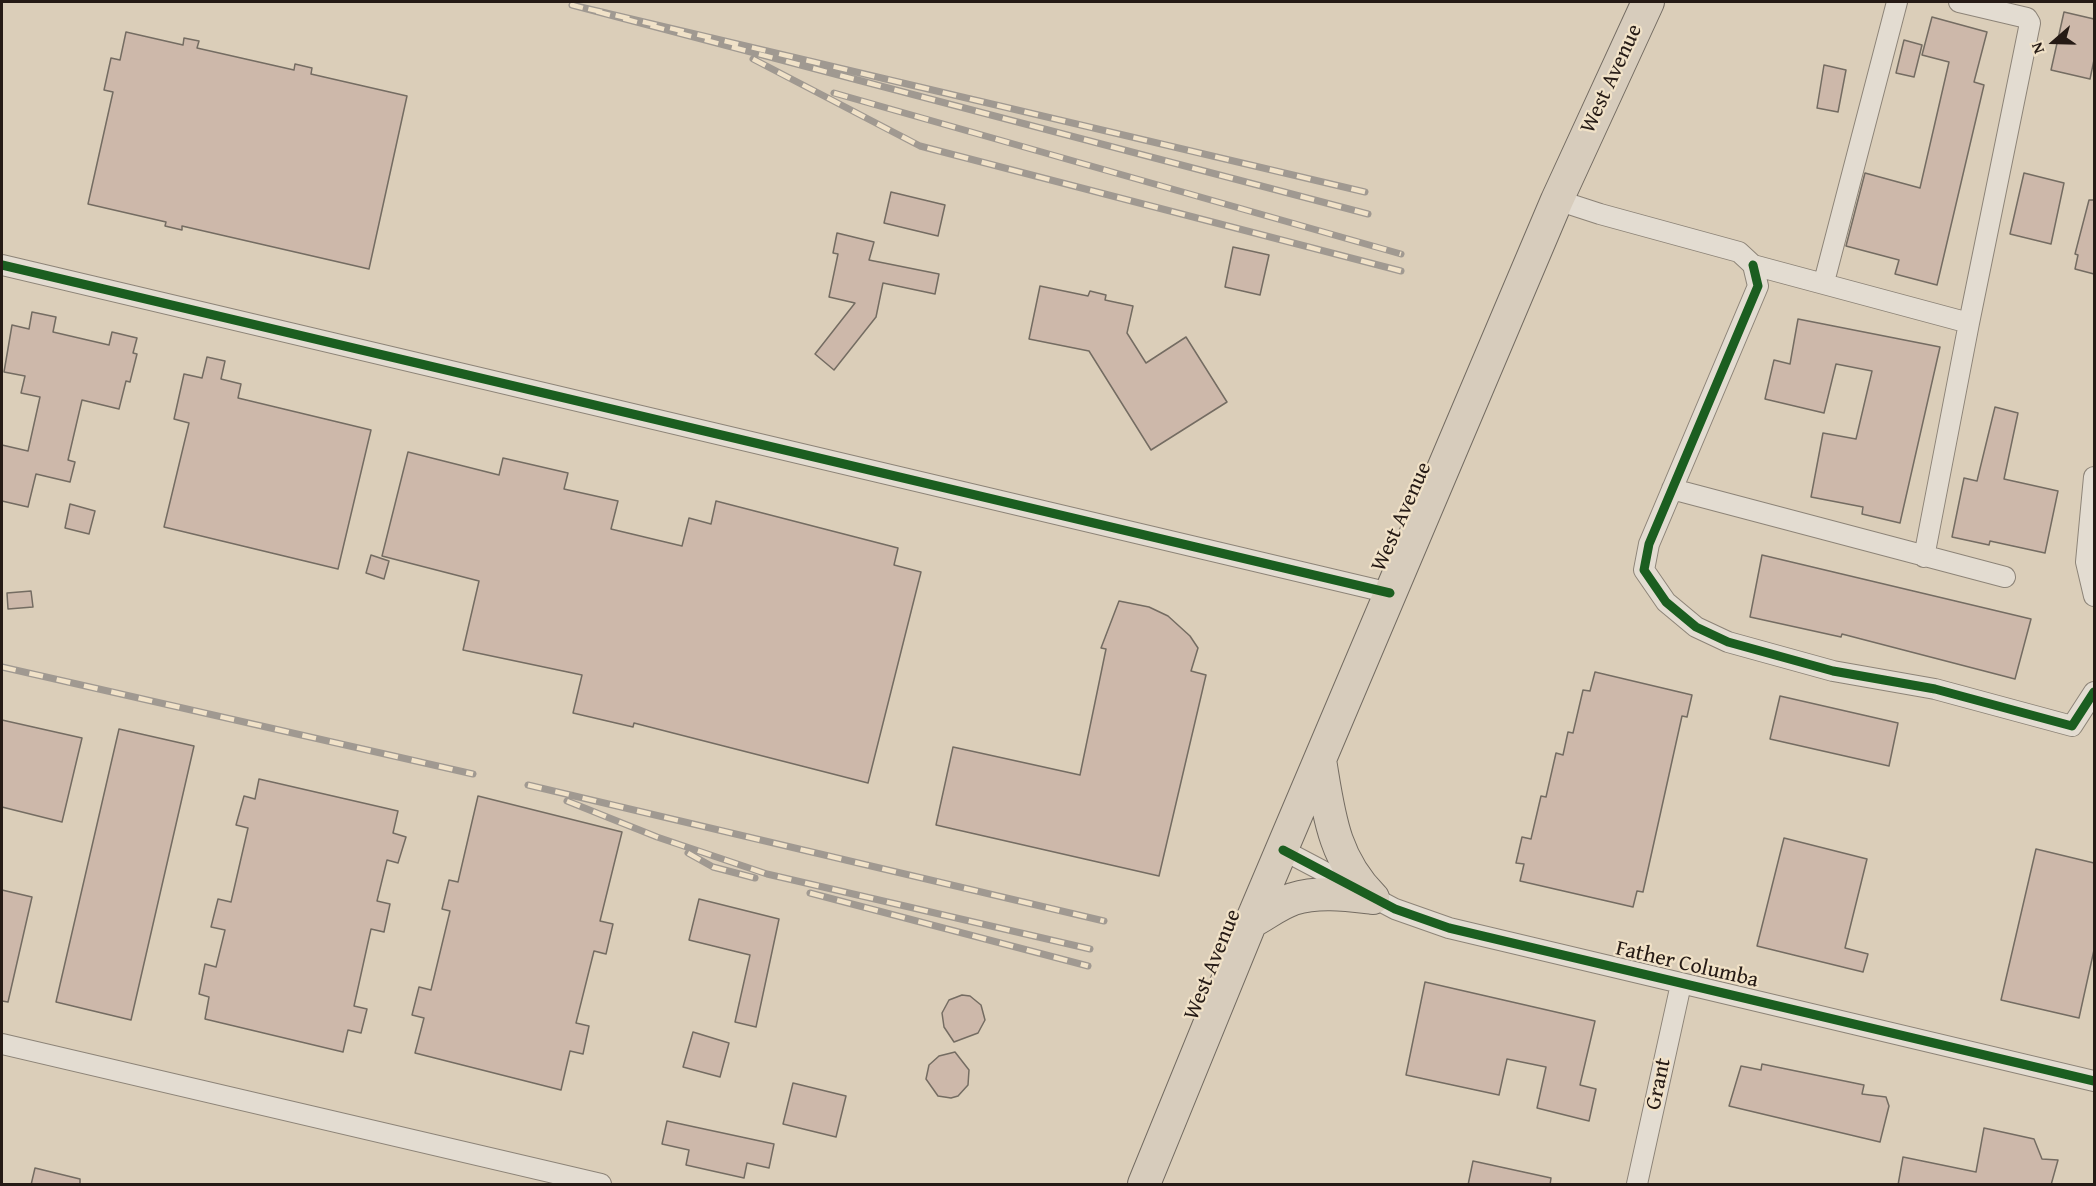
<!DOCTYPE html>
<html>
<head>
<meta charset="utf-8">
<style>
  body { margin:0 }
  #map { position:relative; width:2096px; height:1186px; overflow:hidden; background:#dbceb9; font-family:"Gentium Book Plus",serif }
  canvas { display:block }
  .frame { position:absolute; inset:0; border:3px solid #251a15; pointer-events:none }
  .north { position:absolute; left:2024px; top:12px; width:60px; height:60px; -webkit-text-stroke:4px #f1e2c8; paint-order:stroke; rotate:250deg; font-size:16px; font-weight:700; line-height:24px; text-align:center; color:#251a15 }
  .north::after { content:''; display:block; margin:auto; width:21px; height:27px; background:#251a15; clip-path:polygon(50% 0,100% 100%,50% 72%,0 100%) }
</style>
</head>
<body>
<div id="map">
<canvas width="2096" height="1186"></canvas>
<div class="frame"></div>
<div class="north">N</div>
</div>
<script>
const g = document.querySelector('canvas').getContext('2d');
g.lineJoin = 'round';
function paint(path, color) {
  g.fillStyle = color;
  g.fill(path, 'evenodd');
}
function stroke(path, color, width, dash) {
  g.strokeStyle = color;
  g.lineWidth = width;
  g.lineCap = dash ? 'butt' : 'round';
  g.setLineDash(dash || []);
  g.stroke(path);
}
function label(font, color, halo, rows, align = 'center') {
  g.font = font + ' "Gentium Book Plus",serif';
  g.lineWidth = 4.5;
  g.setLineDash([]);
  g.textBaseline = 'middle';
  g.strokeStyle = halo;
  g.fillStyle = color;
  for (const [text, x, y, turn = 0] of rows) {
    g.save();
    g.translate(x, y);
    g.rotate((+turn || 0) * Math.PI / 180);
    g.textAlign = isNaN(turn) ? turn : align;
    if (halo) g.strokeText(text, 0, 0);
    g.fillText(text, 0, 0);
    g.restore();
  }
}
const building = new Path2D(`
  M2064,12l30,7v41l-4,19 -39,-9z
  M1932,17l55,15 -13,50 10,3 -47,200 -42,-11 4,-14 -53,-14 19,-73 55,15 29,-126 -27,-7z
  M126,32l57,13 1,-7 15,3 -2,7 97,22 1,-6 17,4 -1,6 96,22 -38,173 -187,-43v4l-17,-4 1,-4 -78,-18 25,-112 -9,-2 7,-32 9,2z
  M1904,40l18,5 -8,32 -18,-4z
  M1824,65l22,5 -8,42 -21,-4z
  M2024,173l40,10 -13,61 -41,-10z
  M891,192l54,13 -7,31 -54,-13z
  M2089,200h5v74l-19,-5 3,-14 -3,-1z
  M837,233l37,9 -5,18 70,14 -4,20 -52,-11 -7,34 -42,53 -19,-16 40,-51 -26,-6 9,-43 -5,-1z
  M1233,247l36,8 -9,40 -35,-8z
  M1040,286l48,10 2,-5 16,4 -1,5 28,6 -6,27 19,30 40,-26 41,65 -76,48 -62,-99 -60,-12z
  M32,312l24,5 -3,15 56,13 3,-13 25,6 -4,15 4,1 -7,28 -4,-1 -7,28 -37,-9 -14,60 7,2 -5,20 -34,-8 -8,33 -26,-6v-56l26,6 12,-54 -19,-4 4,-17 -21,-4 8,-47 17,4z
  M1798,319l142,28 -40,176 -38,-9 1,-7 -52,-10 12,-64 33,6 16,-68 -36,-7 -12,49 -59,-14 9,-39 16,4z
  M207,357l18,4 -4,18 20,5 -3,14 133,32 -33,139 -174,-42 25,-104 -15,-4 10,-45 18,4z
  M1995,407l23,6 -14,66 54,12 -13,62 -55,-12 -1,4 -37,-8 12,-59 13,3z
  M408,452l91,23 4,-17 65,15 -4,16 54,12 -7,28 71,17 7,-28 22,6 5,-23 182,47 -4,17 27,7 -53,211 -234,-60 -1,4 -60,-14 9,-38 -119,-25 16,-69 -97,-25z
  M70,504l25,7 -6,23 -24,-6z
  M371,555l18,6 -5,18 -18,-6z
  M1762,555l269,64 -16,60 -173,-45 -1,3 -91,-20z
  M31,591l2,16 -25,2 -1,-16z
  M1119,601l30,6 19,9 22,20 8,12 -7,23 15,4 -47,201 -223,-51 17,-78 127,28 26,-126 -5,-1z
  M1595,672l97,23 -5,22 -5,-1 -39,176 -6,-1 -4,16 -113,-26 4,-17 -8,-1 6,-26 9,2 10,-43 5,1 10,-44 7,2 5,-23 5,1 10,-43 7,1z
  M1780,696l118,27 -9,43 -119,-27z
  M2,720l80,18 -20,84 -60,-15z
  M119,729l75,17 -63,274 -75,-18z
  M259,779l139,32 -5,22 13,4 -8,26 -11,-3 -10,41 13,3 -6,28 -13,-3 -17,77 13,3 -6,24 -13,-3 -5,22 -138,-33 4,-22 -10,-3 6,-30 11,3 9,-37 -14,-3 7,-28 13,3 17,-74 -12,-3 8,-29 11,3z
  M478,796l144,36 -22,89 13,3 -7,30 -12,-3 -18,72 13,3 -6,28 -13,-3 -9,39 -146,-37 9,-35 -12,-3 7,-28 12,3 19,-79 -8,-2 7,-29 9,2z
  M1784,838l83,21 -22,89 23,6 -5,18 -106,-26z
  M2036,849l58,14v87l-15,68 -78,-18z
  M2,890l30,7 -24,105 -6,-1z
  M699,899l80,20 -23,108 -21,-5 15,-67 -61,-15z
  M1425,982l170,39 -15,64 16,4 -7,32 -52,-13 9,-41 -39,-8 -8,36 -93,-20z
  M962,995l8,1 11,9 4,15 -7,13 -24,9 -10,-15 -2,-14 7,-13z
  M693,1032l36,11 -9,34 -37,-10z
  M955,1052l14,18 -1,15 -10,11 -7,2 -13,-2 -12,-17 3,-14 10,-9z
  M1762,1064l102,21 -2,9 24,3 3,9 -9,36 -151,-36 12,-40 20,4z
  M793,1083l53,13 -10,41 -53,-13z
  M667,1121l107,23 -5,24 -22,-5 -3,15 -58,-13 3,-15 -27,-6z
  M1984,1128l50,11 8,20 16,1 -7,25h-153l5,-28 73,15z
  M1473,1161l78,17 -1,7h-82z
  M35,1168l45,11v6h-49z`);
const street = new Path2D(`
  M1959,2l68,16 3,5 -61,300
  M1557,200l43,14 139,38 14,13 216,58 -45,234
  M2,265l1388,328
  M1753,265l5,21 -109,258 -5,26 22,32 30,25 32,15 105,29 102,18 137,37 22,-34
  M1824,282l73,-280
  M2094,477l-8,85 8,34
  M1672,489l333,88
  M1283,850l112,59 54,19 645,153
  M2,1044l599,140
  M1637,1184l44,-200`);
const primary = new Path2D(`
  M1320,760c9,54 13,98 53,138
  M1251,922c14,-7 27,-18 42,-23 26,-8 54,-4 80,-1
  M1144,1184l107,-262 306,-722 91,-198`);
const rail = new Path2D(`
  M753,59l167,87 481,125
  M834,93l567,161
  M1365,192l-793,-187 796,209
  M2,667l471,107
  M528,785l576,136
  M567,801l90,36 110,37 323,75
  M688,853l25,14 42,11
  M810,893l278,73`);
const cycleway = new Path2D(`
  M2,265l1388,328
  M1753,265l5,21 -109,258 -5,26 22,32 30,25 32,15 105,29 102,18 137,37 22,-34
  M1283,850l112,59 54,19 645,153`);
const streetNames = [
  ["West Avenue",1612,79,-65],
  ["West Avenue",1402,517,-66],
  ["West Avenue",1213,965,-68],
  ["Father Columba",1687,965,13],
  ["Grant",1659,1084,-78]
];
paint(building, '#cdb8aa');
stroke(building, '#746c62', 1.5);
stroke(street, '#8d8478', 22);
stroke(primary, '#746c62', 34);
stroke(street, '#e3dcd1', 20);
stroke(primary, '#d7ccbc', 32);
stroke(rail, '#a09991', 7);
stroke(rail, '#f1e2c8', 4.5, [14]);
stroke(cycleway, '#1b5e20', 9);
label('22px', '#251a15', '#f1e2c8', streetNames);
</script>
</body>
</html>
